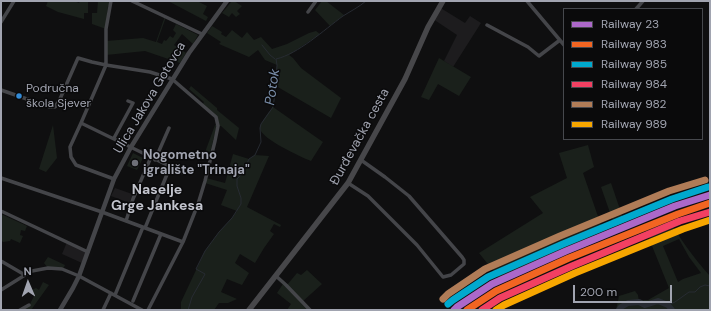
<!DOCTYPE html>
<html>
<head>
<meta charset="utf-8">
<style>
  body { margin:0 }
  #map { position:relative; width:711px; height:311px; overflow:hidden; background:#0f0f10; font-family:"DM Sans",sans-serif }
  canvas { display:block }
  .frame { position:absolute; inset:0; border:2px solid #a1a4b0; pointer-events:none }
  .legend { position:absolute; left:563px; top:8px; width:140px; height:132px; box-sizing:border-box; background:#0a0a0b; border:1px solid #46484d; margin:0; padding:5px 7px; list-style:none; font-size:12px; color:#a1a4b0 }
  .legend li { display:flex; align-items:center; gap:8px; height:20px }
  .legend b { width:20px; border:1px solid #46484d }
  .north { position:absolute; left:8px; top:263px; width:40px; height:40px; -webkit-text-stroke:3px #0a0a0b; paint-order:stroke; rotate:358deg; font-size:11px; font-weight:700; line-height:16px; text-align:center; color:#a1a4b0 }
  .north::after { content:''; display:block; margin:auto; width:14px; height:18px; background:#a1a4b0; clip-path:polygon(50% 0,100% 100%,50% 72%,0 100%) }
  .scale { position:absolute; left:573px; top:285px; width:99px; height:18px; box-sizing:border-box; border:2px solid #a1a4b0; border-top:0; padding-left:5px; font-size:12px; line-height:14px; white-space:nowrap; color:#a1a4b0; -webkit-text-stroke:3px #0a0a0b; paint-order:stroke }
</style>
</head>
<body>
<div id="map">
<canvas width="711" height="311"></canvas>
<div class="frame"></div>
<ul class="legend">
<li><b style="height:5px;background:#ac68c9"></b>Railway 23</li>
<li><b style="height:5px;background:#f26522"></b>Railway 983</li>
<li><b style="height:5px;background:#00a9ce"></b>Railway 985</li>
<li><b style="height:5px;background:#f24062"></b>Railway 984</li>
<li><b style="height:5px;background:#b07c57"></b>Railway 982</li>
<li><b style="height:5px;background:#f7a600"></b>Railway 989</li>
</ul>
<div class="north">N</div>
<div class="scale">200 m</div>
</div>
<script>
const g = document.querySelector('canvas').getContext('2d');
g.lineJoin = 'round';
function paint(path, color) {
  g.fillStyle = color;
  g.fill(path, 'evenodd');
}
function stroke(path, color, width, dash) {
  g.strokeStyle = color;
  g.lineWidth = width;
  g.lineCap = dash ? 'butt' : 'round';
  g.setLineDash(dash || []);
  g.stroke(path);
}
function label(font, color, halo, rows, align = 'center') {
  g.font = font + ' "DM Sans",sans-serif';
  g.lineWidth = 3;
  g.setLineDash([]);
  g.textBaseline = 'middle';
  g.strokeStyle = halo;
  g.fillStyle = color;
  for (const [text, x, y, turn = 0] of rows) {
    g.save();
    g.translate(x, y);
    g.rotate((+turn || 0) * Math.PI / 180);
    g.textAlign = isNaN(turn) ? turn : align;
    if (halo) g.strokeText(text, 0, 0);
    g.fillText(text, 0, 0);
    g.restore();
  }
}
const built = new Path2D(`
  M439,7l26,16 5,-7 11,7 -28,44 -9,-6 13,-26 -24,-16z
  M115,188l20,7 -3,9 -21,-8z
  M67,242l19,10 -4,11 -20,-9z`);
const green = new Path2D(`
  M48,1h26l5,2 1,-2h8v12h-4v6l-26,-7 -12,-6z
  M98,1l2,1 1,-1h10l-1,5h-2l-2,23 -14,-5v-11h5z
  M168,1h29l10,5 -4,8 5,3 -2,4z
  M232,1h2l8,5 -5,5 3,3 -4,3 -4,-4 -3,4 -7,-4z
  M322,1h4l18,14 -14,11 -15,-16z
  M165,16l1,1 -9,25 5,2 2,-4 2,1 4,-5 3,2 3,-5 -3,-3 3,-6 22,11 -5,9 -11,-10 -8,11 12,8 -6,10 -35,-12 -39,4v-14l37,-3 13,4z
  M212,26l10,6 -1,2 5,3 6,-7 10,8 5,-6 7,8 7,-3 11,12 15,-5 22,-11 7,-2 4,3 -31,21 4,3 8,10 40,30 -10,20 -55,-32 1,-21 -12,-5 -7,-10 -9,7 -30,-13 2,-2 -14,-9z
  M439,58l32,19 -12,19 -21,-12 -9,16 -8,-3z
  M191,86l26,22v2l22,18 -3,12 -15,-14h-3l-2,-9 -14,-12 2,-3 -15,-13z
  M273,107l50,35 -12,19c-10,-4 -49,-22 -51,-32 -1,-5 9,-17 13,-22z
  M53,125l4,33 -11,14 -7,-3z
  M215,125h2l-8,32 -5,-2z
  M588,145l6,22 -11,6 20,58 -104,47 -20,-25 64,-40 -13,-16 37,-19 -8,-25z
  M133,153l10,5 -6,12 -10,-4z
  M233,154l16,5 6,-4 14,1 -22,51 34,18 -1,2 -6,-3 -4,7 4,3 -10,14 -9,15 -15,-9 -5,9 14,10 -7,12 -15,-6 -6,13 16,7 -9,4h-9l-5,7h-33v-8l24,-51 14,-19 13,-14 5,-7 -16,-6 6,-15 -22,-7 1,-5 19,5z
  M611,183l13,38 -9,6 -14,-40z
  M1,214l26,12 -2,5 -4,-1 -1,5 3,1 -3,7 -9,-4 -1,2 -7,1 -2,-2z
  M668,217c11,21 26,41 42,59v34h-94l3,-14 16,-5 3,4 1,7 5,-2h4l21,-12 -25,-62zM679,239l10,18 12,16 -18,6 -5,3 -15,-36z
  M48,257l17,8 -2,4 -15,-1 -4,-5z
  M307,270l15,14 -20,18 8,8h-23l4,-6 -14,-11 6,-9 4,1 10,-12 4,2z
  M43,282l6,3 -18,25h-7l5,-4 5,-10 -2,-6 4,-2 3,2z`);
const stream = new Path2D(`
  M262,45l8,10 5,4
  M668,305l7,-3 14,-10h6l5,-5 5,-2 5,1
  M188,310l4,-13 12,-21 1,-2 -9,-5 9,-18 14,-19 13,-14 9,-14v-6l-4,-12v-7l4,-4 4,-7 4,-9 6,-4 6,-13 -1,-14 1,-4 12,-17 2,-13 2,-29 -1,-6c22,-5 48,-29 67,-43 8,-5 16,-9 23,-15`);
const river = new Path2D(`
  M619,310l2,-3 7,-4 11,-1 6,3 13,-4 10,4 4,5`);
const minor = new Path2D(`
  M132,1l70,33
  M527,1l37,44
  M636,9l7,-8
  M308,12l8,-11
  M1,22l13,-21
  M487,25l41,22 11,9 21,-16
  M1,90l49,17h5l5,-8 18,-41 14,4 14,3v-36l5,-28
  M81,123l25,-58 44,7 22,7 44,38 2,9 -3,15 -10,40 -7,23 -15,38 -35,68
  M114,138l19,-35 -5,-2
  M151,157l32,16
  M155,160l14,-32
  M1,178l101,34 81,30
  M114,179l-38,-14 -5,-8 -1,-10 11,-24 70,34 -18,42 -7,22
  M348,183l20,13 49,49 26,32 8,-2 13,-11v-4l-2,-3 -53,-61 -24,-19 -24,-17
  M1,211l87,41
  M145,228l25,-61
  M1,261l24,14
  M276,276l10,9 24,25
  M1,290l24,-15 7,-4 16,-3 14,1 17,7 63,34
  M115,295l28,-68
  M133,301l28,-67
  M20,310l9,-5
  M103,310l8,-17`);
const tertiary = new Path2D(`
  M60,310l13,-22 6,-12 35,-97 17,-32 58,-94 38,-52`);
const primary = new Path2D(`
  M249,310l99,-127 57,-104 23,-52 15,-26`);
const rail1 = new Path2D(`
  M454,310l3,-3 35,-23 74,-33 109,-45 35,-11`);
const rail2 = new Path2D(`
  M467,310l29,-19 73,-33 109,-44 32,-11`);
const rail3 = new Path2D(`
  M448,304l5,-4 35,-23 75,-33 109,-45 36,-12`);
const rail4 = new Path2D(`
  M482,310l18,-12 72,-32 108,-45 30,-9`);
const rail5 = new Path2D(`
  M443,299l5,-5 37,-25 75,-33 109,-45 36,-11`);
const rail6 = new Path2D(`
  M496,310l8,-5 71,-32 108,-44 27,-9`);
const markers = [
  [19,96,3.5,"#338bd7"],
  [135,163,4,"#6e7078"]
];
const busNames = [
  ["Područna",26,89],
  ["škola Sjever",26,104]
];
const streetNames = [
  ["Ulica Jakova Gotovca",150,98,-59],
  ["Đurđevačka cesta",360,137,-61]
];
const poiNames = [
  ["Nogometno",143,156],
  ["igralište \"Trinaja\"",143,171]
];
const waterNames = [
  ["Potok",273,87,-82]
];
const neighbourhoodNames = [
  ["Naselje",157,190],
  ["Grge Jankesa",157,206]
];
paint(built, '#1d1c1e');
paint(green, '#1a201b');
stroke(stream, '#272b32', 1);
stroke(river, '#272b32', 6);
stroke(minor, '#444549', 3.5);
stroke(tertiary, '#444549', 4.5);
stroke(primary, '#47474a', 5.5);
stroke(rail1, '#ac68c9', 7);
stroke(rail2, '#f26522', 7);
stroke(rail3, '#00a9ce', 7);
stroke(rail4, '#f24062', 7);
stroke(rail5, '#b07c57', 7);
stroke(rail6, '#f7a600', 7);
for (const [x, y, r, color] of markers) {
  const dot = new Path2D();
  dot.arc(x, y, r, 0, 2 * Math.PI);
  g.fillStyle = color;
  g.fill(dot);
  stroke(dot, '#0a0a0b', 1.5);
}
label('12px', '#a1a4b0', '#0a0a0b', busNames, 'left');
label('13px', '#a1a4b0', '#0a0a0b', streetNames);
label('bold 13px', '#a1a4b0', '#0a0a0b', poiNames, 'left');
label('italic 14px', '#7a8eaa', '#0a0a0b', waterNames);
label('bold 14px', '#c2c4cd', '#0a0a0b', neighbourhoodNames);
</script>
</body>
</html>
